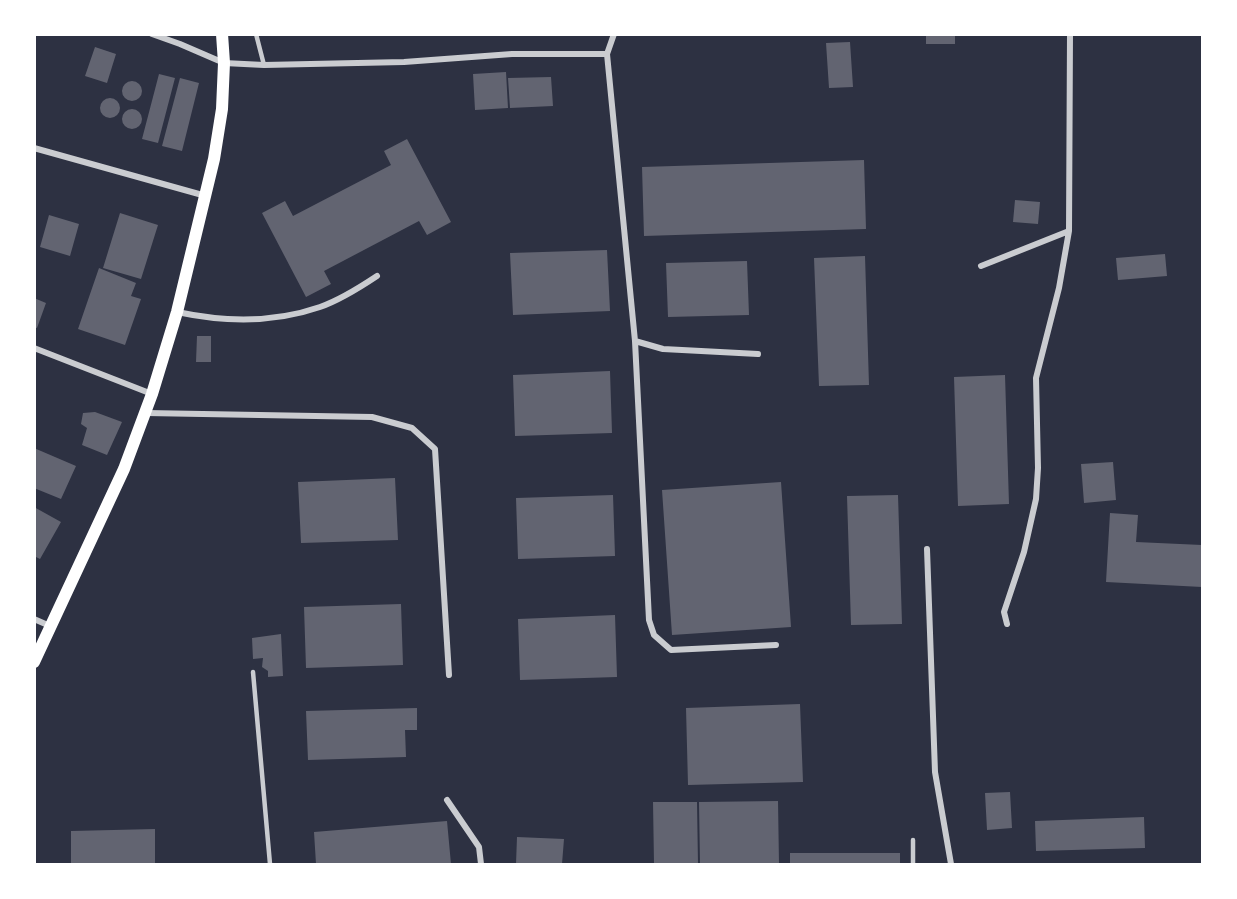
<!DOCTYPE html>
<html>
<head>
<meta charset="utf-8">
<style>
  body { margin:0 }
  #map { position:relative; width:1237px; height:899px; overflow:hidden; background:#2d3142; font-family:"Exo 2",sans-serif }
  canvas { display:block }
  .frame { position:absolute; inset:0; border:36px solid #fff; pointer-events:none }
</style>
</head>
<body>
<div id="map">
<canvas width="1237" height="899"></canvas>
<div class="frame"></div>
</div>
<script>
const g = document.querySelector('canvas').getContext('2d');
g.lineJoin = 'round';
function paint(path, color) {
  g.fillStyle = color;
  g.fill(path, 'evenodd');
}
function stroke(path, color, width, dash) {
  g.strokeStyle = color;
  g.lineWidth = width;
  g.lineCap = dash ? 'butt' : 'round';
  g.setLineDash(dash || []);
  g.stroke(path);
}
const building = new Path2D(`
  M926,34h29v10h-29z
  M850,42l3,45 -24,1 -3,-45z
  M95,47l21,7 -9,29 -22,-7z
  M506,72l2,36 -33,2 -2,-36z
  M159,74l16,4 -17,65 -16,-4z
  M551,77l2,29 -43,2 -2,-30z
  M180,78l19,5 -17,68 -20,-5z
  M122 91a10 10 0 1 1 20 0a10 10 0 1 1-20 0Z
  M100 108a10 10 0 1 1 20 0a10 10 0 1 1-20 0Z
  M122 119a10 10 0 1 1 20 0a10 10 0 1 1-20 0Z
  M407,139l44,83 -24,13 -8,-14 -95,50 7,13 -25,13 -44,-84 23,-12 8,15 98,-51 -7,-14z
  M864,160l2,69 -222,7 -2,-69z
  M1015,200l25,2 -2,22 -25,-2z
  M120,213l38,12 -17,54 -38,-11z
  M49,215l30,9 -9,32 -30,-9z
  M607,250l3,61 -97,4 -3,-62z
  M1165,254l2,22 -49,4 -2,-22z
  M865,256l4,129 -50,1 -5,-128z
  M747,261l2,54 -81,2 -2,-54z
  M99,268l37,15 -5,13 10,3 -16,46 -47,-16z
  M34,298l12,5 -9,25 -3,-1z
  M197,336h14v26h-15z
  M610,371l2,62 -97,3 -2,-61z
  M1005,375l4,129 -51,2 -4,-129z
  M95,412l27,10 -15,33 -25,-10 5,-17 -6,-4 2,-11z
  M34,448l42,18 -15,33 -27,-11z
  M1113,462l3,38 -32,3 -3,-39z
  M395,478l3,62 -97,3 -3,-61z
  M781,482l10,145 -119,8 -10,-145z
  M613,495l2,61 -97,3 -2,-61z
  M898,495l4,129 -51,1 -4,-129z
  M34,507l27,15 -21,37 -6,-3z
  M1110,513l28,2 -2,27 66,3v42l-96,-5z
  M401,604l2,61 -97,3 -2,-61z
  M615,615l2,62 -97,3 -2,-61z
  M281,634l2,42 -15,1v-6l-6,-4 1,-9 -10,1 -1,-21z
  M800,704l3,78 -115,3 -2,-77z
  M417,708v22h-12l1,27 -98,3 -2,-49z
  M1010,792l2,36 -25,2 -2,-37z
  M778,801l1,63h-79l-1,-62z
  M653,802h44l1,62h-44z
  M1144,817l1,31 -109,3 -1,-30z
  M447,821l4,43h-135l-2,-32z
  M155,829v35h-84v-33z
  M517,837l47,2 -2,25h-46z
  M790,853h110v11h-110z`);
const service = new Path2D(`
  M256,34l8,31
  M253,672l17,192
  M913,840v24`);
const minor = new Path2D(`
  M152,34l28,10 44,19 40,2 140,-3 108,-8h95l28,287 28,8 95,5
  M607,54l7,-20
  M34,148l172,48
  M981,266l88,-35 1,-197
  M177,312c47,10 97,11 143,-5 20,-7 39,-19 57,-31
  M635,341l14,279 5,15 17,15 105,-5
  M34,348l118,46
  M146,413l226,4 40,11 23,21 14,226
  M927,549l8,223 16,92
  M34,619l16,7
  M1007,624l-3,-12 20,-60 12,-53 2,-31 -2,-90 23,-90 10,-57
  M447,800l32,47 2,17`);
const secondary = new Path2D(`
  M34,662l90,-193 28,-75 25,-82 37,-153 8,-50 2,-46 -2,-29`);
paint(building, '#626471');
stroke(service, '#caccd0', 4.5);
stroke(minor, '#caccd0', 6);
stroke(secondary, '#fff', 12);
</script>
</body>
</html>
